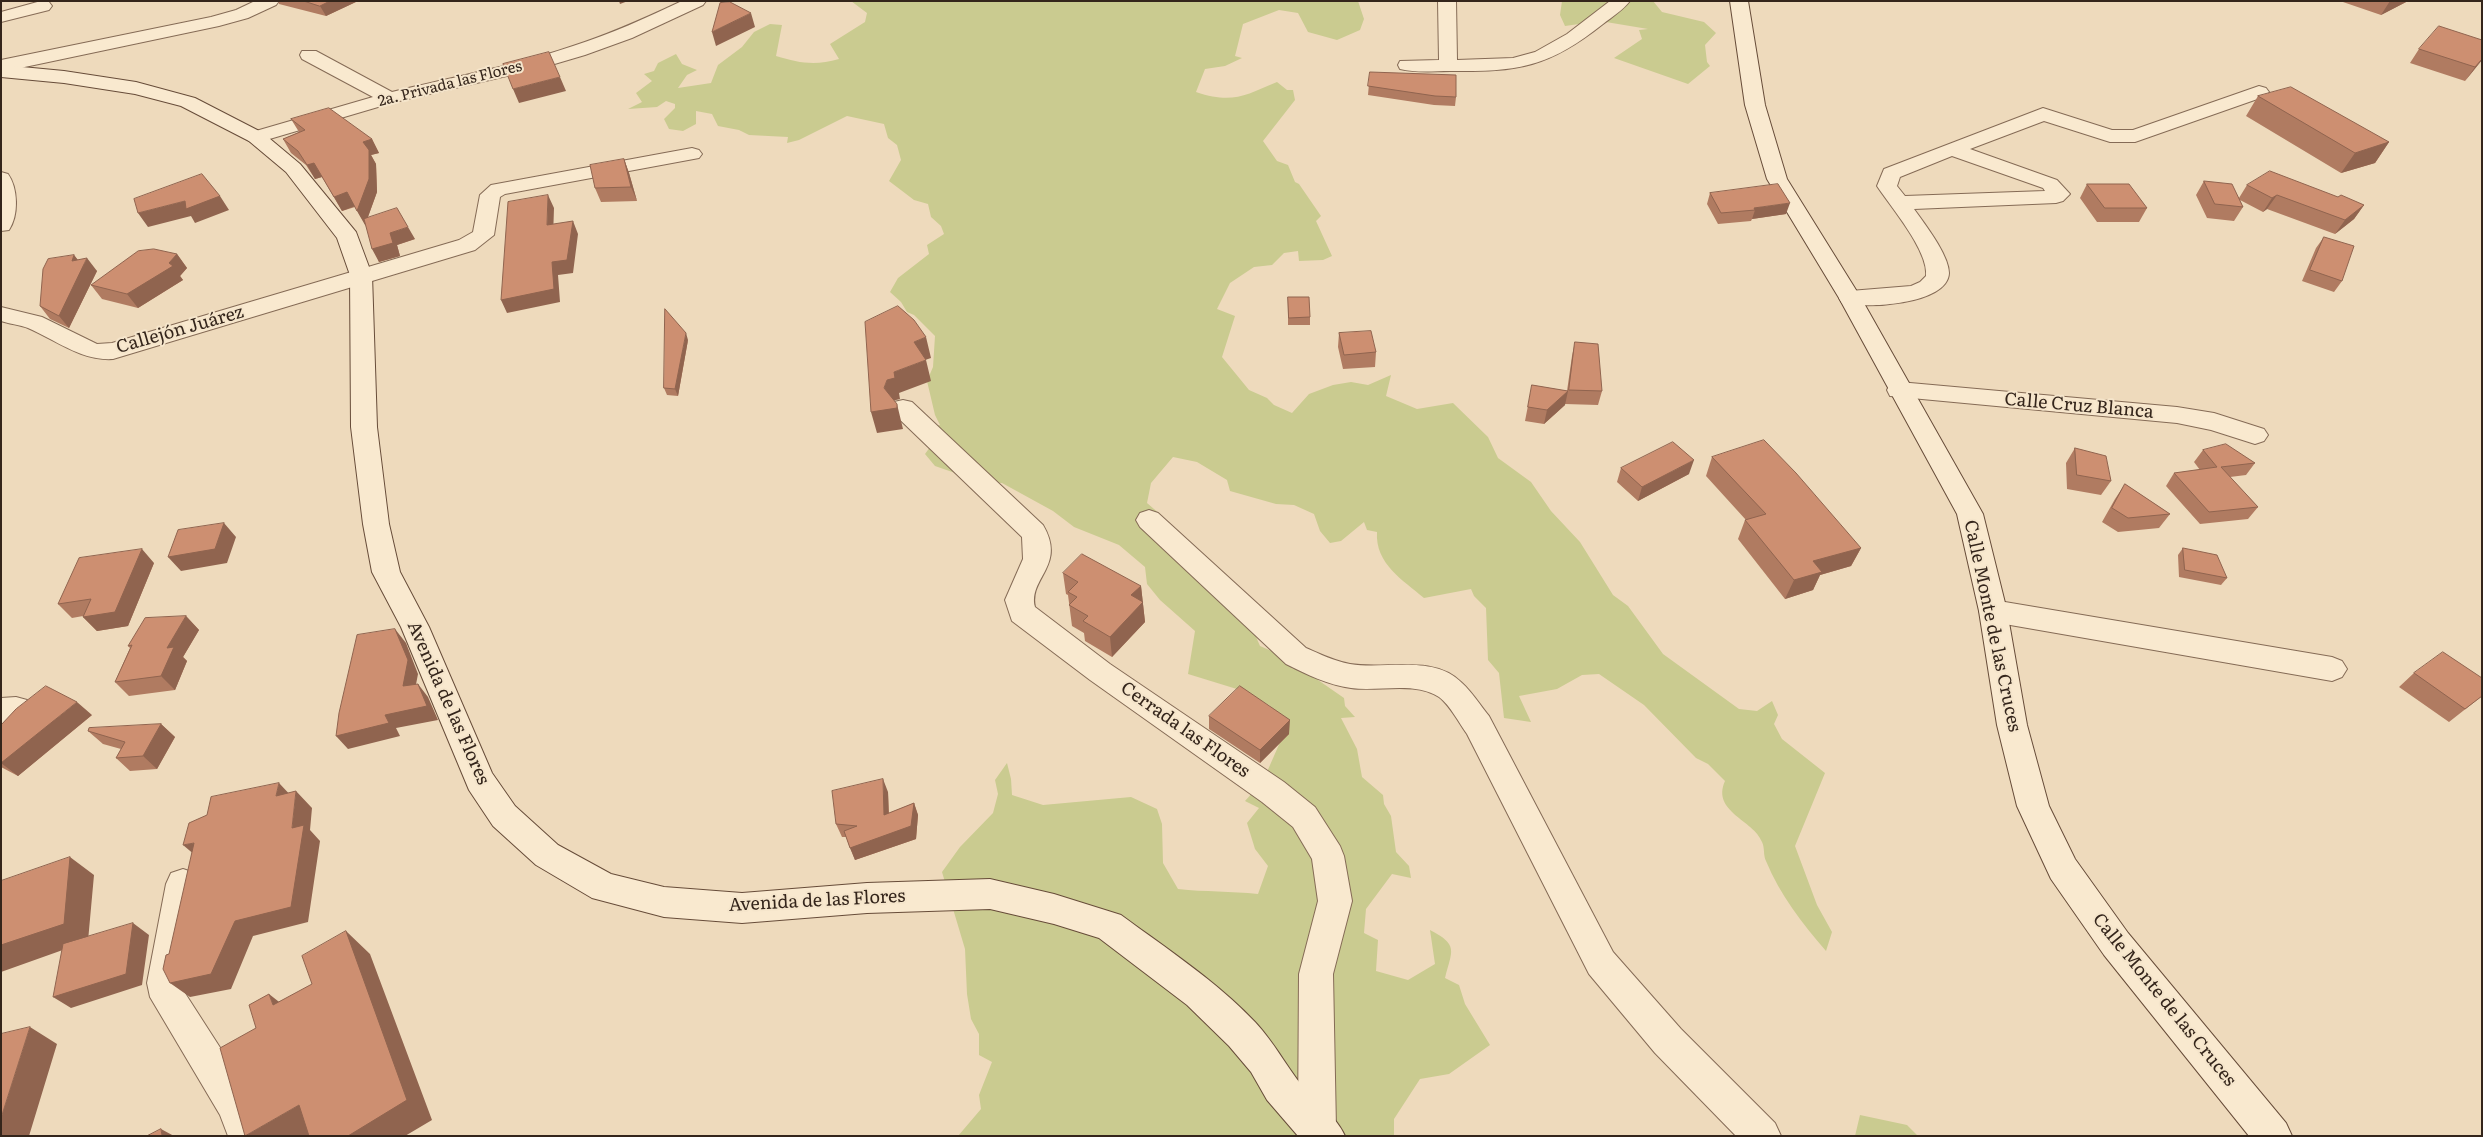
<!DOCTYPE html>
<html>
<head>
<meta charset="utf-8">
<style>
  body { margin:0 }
  #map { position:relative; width:2483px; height:1137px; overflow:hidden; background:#eedabc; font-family:Literata,serif }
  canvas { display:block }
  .frame { position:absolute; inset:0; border:2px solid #34251b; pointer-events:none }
</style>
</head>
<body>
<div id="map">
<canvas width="2483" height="1137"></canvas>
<div class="frame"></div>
</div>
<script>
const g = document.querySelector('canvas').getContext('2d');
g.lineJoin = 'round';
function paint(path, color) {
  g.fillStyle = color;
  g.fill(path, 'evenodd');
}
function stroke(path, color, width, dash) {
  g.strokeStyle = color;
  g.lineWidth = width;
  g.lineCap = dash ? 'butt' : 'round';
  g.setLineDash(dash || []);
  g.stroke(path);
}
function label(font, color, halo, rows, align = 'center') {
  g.font = font + ' Literata,serif';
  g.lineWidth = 4;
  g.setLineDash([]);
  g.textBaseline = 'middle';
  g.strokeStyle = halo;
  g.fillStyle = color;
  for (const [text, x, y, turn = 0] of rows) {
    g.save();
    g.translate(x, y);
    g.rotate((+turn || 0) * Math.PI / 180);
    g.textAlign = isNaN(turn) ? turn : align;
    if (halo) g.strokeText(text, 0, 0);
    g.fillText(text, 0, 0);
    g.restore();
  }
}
const green = new Path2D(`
  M851,1h507l6,18 -4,11 -23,10 -29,-8 -10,-19 -19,-3 -36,14 -8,32 7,2 -17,8 -20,3 -9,23c36,12 48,4 81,-10l10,8h6l2,10 -32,41 14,20 11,4 7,17 4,2 22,32 -5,5 16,35 -9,4 -24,1 -1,-10 -14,2 -12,12 -18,2 -24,16 -13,26 18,7 -13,41 27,33 18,8 7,7 18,8 17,-19 24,-9 18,-3 17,3 23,-10 -5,21 31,13 36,-6 35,34 10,21 33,24 20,29 29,31 33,53 15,11 35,48 76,55 18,2 15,-10 6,14 -4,9 8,15 43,34 -30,73 22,59 15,27 -6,19c-24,-28 -46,-56 -60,-90 -3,-6 -1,-13 -4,-19 -8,-22 -51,-30 -37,-61l-17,-17 -12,-6 -52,-53 -45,-31 -17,1 -25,14 -38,7 12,26 -27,-4 -5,-45 -11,-13 -2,-52 -12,-12 -3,-7 -47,9c-21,-18 -49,-34 -47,-66l-10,-2 -3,-8 -23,19 -11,2 -10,-12 -6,-17 -20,-9 -18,-1 -46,-13 -3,-11 -30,-18 -24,-5 -22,26 -4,20 14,12 -3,4 83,83 19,44 16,7 17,16 7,-1 16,5 2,7 26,18 1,8 10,11 -14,1 16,31 5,28 21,18 1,9 7,12 5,36 13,14 2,12 -19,-4 -26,35 -2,24 14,7 -2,31 32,9 27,-16 -5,-34c29,15 22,20 15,48l14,7 6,19 25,41 -41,29 -29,5 -26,40v17h-436l23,-27 -2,-14 13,-33 -13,-7v-21l-8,-15 -4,-25 -2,-45 -23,-77 18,-25 33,-34 5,-19 -3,-14 12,-17 4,16 1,16 31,10 88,-8 26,12 5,15 1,39 15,26c27,3 53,2 80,5l10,-28 -13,-17 -8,-26 12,-15 -14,-7 18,-20 25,-57 -19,-19 -29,-15 -52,-16 7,-43 -35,-31 -13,-16 -2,-17 -26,-22 -45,-18 -21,-16 -51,-28 -21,-1 -46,-16 -10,-12 13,-18 -8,-10 10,-1 -5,-10 -8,-34 6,-14 2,-31 -21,-21 -7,-3 -6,-10 -11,-10 8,-14 31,-24 -2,-9 17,-11 -3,-8 -10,-9 -3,-13 -14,-4 -25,-19 12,-21 -4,-15 -9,-7 -4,-14 -37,-8 -48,24 -12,3 1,-6 -39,-2 -10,-5 -21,-4 -6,-12 -16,-3v13l-13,7 -14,-2 -5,-10 11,-11v-4l-9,-3 -9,6 -29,2 14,-7 -6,-9 16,-12 -8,-7 10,-3 4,-8 18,-9 6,10 15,6 -10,5 -9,13 33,-5 7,-18 24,-18 12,-15 16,-8 12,1 -6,31c23,7 39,10 63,3l-9,-15 35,-22 2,-9z
  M1562,1h91l9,11 42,10 12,11 -11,12 2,17 3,4 -22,18 -74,-26 28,-19 -3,-9 9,-1 -48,-8 -35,5 -5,-11z
  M1860,1115l47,10 11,11h-63z`);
const street = new Path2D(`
  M41,1l8,1 3,4 -3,4 -48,12v-10z
  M255,1h24l-3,4 -28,13 -29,8 -218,46v-12l210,-43 25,-7z
  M682,1h24l-3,4 -71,33 -47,17 -44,13 -146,34 -139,41 -7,-2 -3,-4 3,-4 124,-36 -71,-38 -2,-4 2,-4h14l76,41c61,-15 123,-26 181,-46 38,-12 73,-28 109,-45z
  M1438,1h18l1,59 56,-2 22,-6 32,-18 43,-33h20c-7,9 -18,16 -27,23 -54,43 -84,48 -153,47 -16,0 -34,2 -50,-2l-2,-4 2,-4 39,-1z
  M2259,86l7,2 3,4 -3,4 -131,46h-25l-66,-21 -74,28 87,31 13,14 -7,7 -7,2 -142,6c10,14 35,46 35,64 -1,32 -86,36 -107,30l-3,-5 3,-5 8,-2 61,-5 9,-4 6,-6c3,-25 -36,-70 -49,-90l7,-17 159,-61 69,22h21zM1952,156l91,32 2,3 -140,5 -8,-10 3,-9z
  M692,148l7,2 3,4 -3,4 -194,36 -5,3 -6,38 -19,15 -362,109c-32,2 -57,-19 -85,-31 -8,-3 -18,-4 -27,-7v-14l41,10 55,27 15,-1 347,-103 14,-8 7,-37 11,-10z
  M1,172l7,2c10,14 11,41 1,56l-8,1z
  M1899,382l278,25 37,6 50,16 4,6 -4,6 -9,3 -44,-14 -34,-7 -287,-27 -3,-6 3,-6z
  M903,400l9,2 131,123c24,41 -15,53 -8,82l75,57 174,118 31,25 25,39 4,10 8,45 -19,73 3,155 -3,7h-32l-3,-7 1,-155 19,-73 -6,-42 -19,-32 -31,-25 -172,-122 -78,-59 -7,-21 18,-41 -1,-22 -128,-123 -3,-6 3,-6z
  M1149,510l9,3 148,135c14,6 28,13 44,16 35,6 84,-10 112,19 10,9 18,22 27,33l124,236 68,77 94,94 6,13h-45l-81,-83 -66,-79 -122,-240c-8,-11 -17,-29 -28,-37 -25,-16 -60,-5 -88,-9 -23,-3 -45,-14 -65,-24l-146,-137 -4,-7 4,-7z
  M1993,600l339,57 10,4 5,8 -5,8 -10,4 -339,-59 -10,-3 -4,-8 4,-8z
  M16,697l11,3 8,13c-8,16 -17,26 -34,32v-47z
  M183,869l12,4 5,11 -19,99 2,7 65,101 18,45h-38l-8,-21 -70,-118 -3,-14 19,-99 5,-11z`);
const secondary = new Path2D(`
  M1730,1h18l17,104 22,74 74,119 122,216 24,97 20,114 22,81 26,53 53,74 158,190 6,13h-43l-145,-181 -53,-76 -34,-73 -20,-81 -18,-114 -22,-97 -118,-216 -72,-119 -22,-74z
  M1,65l63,6 72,11 59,16 68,35 37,31 56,68 16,43 5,152 12,97 11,48 29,55 63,146 23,33 43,39 53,29 53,13 78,6 125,-10 123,-4 64,15 67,21c46,34 95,66 134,107 19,20 31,44 48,65 14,16 33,29 42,49h-47l-31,-36 -16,-28 -22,-26 -42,-41 -88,-67 -45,-14 -64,-15 -123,4 -125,10 -78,-6 -72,-19 -56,-33 -43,-39 -24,-36 -68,-163 -29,-55 -9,-48 -12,-97 -1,-152 -13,-37 -51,-66 -37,-31 -68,-35 -46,-12 -71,-11 -63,-6z`);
const wall = new Path2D(`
  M278,1h80l-32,15 -47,-12z
  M2340,1h68l-27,14z
  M2482,40v20l-17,21 -55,-18 9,-14z
  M1370,72l86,25 -1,9 -21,-1 -66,-10z
  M2258,96l131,46 -14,21 -34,10 -95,-57z
  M291,119l81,20 7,14 -8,2 5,9 1,28 -9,25 47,22 -18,6 3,11 -21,6 -14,-38 -10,-17 -13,4 -20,-34 -7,2 -9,-14 -15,-12 -8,-14 16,-7z
  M624,159l5,14 8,28 -36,1 -6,-14z
  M2204,181l35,17 8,-13 91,12 26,8 -10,14 -19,15 -68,-25 -4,3 -23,-12 3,7 -9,14 -27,-3 -11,-23z
  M2087,184l60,24 -8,14h-42l-17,-24z
  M1710,193l76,21 -34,5 -1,2 -33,3 -11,-20z
  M2324,237l18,44 -8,11 -32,-11 14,-33z
  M177,254l10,14 -7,8 3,4 -45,28 -36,-9 -11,-14z
  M74,255l4,5 19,11 -28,57 -19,-9 -10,-13z
  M1288,297l22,20v8h-22z
  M1339,333l37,19 -1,15 -32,2 -5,-22z
  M688,340l-10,56 -11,-1 -3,-7z
  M1575,342l27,49 -4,14 -33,-1v-2v3l-21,19 -19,-3 7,-36 35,6 5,-35z
  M2075,448l36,33 -10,14 -34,-6 -1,-26z
  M2203,450l52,13 -9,12 -16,2 28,30 -10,12 -48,5 -34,-38 8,-13 26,-3 -6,-8z
  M1712,457l149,91 -10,18 -31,9 -7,15 -28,9 -47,-60 7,-19h1l-40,-44z
  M1621,468l68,6 -51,27 -21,-19z
  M2125,484l45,30 -11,14 -41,4 -16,-10 13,-23z
  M2183,548l44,30 -6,7 -42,-8 -1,-22z
  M154,563l-26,63 -31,5 -14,-14v-1l-11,2 -14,-14z
  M1063,573l78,13 4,36 -33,35 -27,-16 -1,-8 -12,-7 -4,-31 -2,-1z
  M186,616l13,14 -16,27 4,4 -12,29 -46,6 -14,-14 15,-34 -2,-2z
  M2414,673l68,5v18l-33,26 -50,-35z
  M92,715l-74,61 -17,-9v-42z
  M1209,716l80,18 -29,29 -51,-34z
  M161,724l14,13 -18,32 -27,2 -14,-13 5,-9 -18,-5 -15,-13z
  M888,792l1,21 25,-10 4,12 -2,24 -61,21 -9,-23h-4l-6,-13z`);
const shadedWall = new Path2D(`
  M330,1h28l-32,15 -6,-10z
  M619,1h9l-8,3z
  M2390,1h18l-27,14z
  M751,13l4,14 -39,19 -4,-14z
  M2482,59v1l-17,21 10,-14z
  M560,77l6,14 -47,12 -6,-14z
  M372,139l7,14 -8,2 5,9 1,28 -12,33 -8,-14 6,-69z
  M2389,142l-14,21 -34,10 14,-20z
  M624,159l5,14 8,28 -6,-14z
  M314,163l8,14 -7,2 -8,-14z
  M347,192l8,14 -13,5 -8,-14z
  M548,195l6,13 -1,30 -6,-13z
  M2277,195l-10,14 -4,3 9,-14z
  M220,196l9,14 -34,13 -4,-7 -43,11 -10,-14 47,-12z
  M1790,203l-4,11 -34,5 3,-9 -1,-2z
  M2364,205l-10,14 -19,15 10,-14z
  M573,221l5,13 -5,39 -15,2 2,27 -53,11 -6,-13 51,-38z
  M408,227l7,12 -18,6 3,11 -21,6 -7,-13 18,-16z
  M177,254l10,14 -7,8 3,4 -45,28 -11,-14 42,-31z
  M74,255l9,12 4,-9 10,13 -28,57 -10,-12 13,-55z
  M686,333l2,7 -10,56 -3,-7z
  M926,337l5,21 -12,4 -5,-20z
  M926,360l5,21 -32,12 1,6 -8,2 -8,-13 3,-8 7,-8z
  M1568,391l-3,14 -21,19 3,-14z
  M897,404l6,25 -26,4 -6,-21z
  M1694,460l-5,14 -51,27 4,-14z
  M224,523l12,14 -9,26 -46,8 -13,-14z
  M1861,548l-10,18 -31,9 -7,15 -28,9 9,-19 19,-19z
  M142,549l12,14 -26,63 -31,5 -14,-14z
  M1141,586l4,36 -33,35 -2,-20 21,-42z
  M186,616l13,14 -16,27 4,4 -12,29 -14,-14 6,-28z
  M395,629l11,14 12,31 -5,26 -10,-14z
  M418,684l10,13 10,23 -42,8 4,8 -52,13 -12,-13 49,-21z
  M77,702l15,13 -74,61 -17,-13z
  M1290,720l-1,14 -29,29v-13z
  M161,724l14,13 -18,32 -14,-13z
  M883,779l5,13 1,35 -5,-12z
  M279,783l16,17 -19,-4z
  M296,791l16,17 -2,22 10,11 -12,81 -55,14 -22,53 -41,8 -20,-14 65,-62 57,-93z
  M914,803l4,12 -2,24 -61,21 -5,-12z
  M194,843l8,18 -19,-16z
  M70,857l24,18 -6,66 -87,31v-27z
  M133,923l16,12 -7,50 -71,23 -18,-11z
  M346,931l24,23 62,166 -27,16h-57z
  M269,994l28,22 -24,-11z
  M30,1027l27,17 -28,92h-28v-18z
  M299,1105l28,19 -20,12h-62z
  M161,1129l13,7h-12z`);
const building = new Path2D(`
  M304,1h26l-10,5z
  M730,2l21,11 -39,19 8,-29z
  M2439,26l43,14v19l-7,8 -56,-18z
  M549,52l11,25 -47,12 -10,-25z
  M1370,72l86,3v22l-21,-1 -67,-10z
  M2291,87l98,55 -34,11 -97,-57z
  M329,108l43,31 -9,3 6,8v29l-12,32 -10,-19 -13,5 -20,-34 -7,2 -9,-14 -15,-12 22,-9 -14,-11z
  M624,159l7,28 -36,1 -5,-23z
  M2270,171l68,26 3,-2 23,10 -19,15 -68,-25 -5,3 -25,-13z
  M202,174l18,22 -34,13 -1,-8 -47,12 -4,-14z
  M2204,181l28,3 11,23 -28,-3z
  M1778,184l12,19 -36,5 1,2 -34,3 -11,-20z
  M2087,184h42l18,24h-42z
  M548,195l-1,30 26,-4 -6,39 -15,2 2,27 -53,11 7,-98z
  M397,208l11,19 -18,6 3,10 -21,6 -8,-30z
  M2324,237l30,9 -12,35 -32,-11z
  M154,249l23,5 -8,9 4,3 -46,28 -36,-9 47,-34z
  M74,255l-2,6 15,-3 -28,58 -19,-10 3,-37 5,-10z
  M1288,297h21l1,20 -21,1z
  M898,306l16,14 12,17 -12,5 12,18 -32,12 1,6 -8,2 -3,8 13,16v4l-26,4 -6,-90z
  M665,309l21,24 -11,56 -11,-1z
  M1371,331l5,21 -32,3 -5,-22z
  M1575,342l23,2 4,47 -33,-1z
  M1532,385l36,6 -21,19 -19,-3z
  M1764,440l32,33 65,75 -48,13 9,11 -28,8 -49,-60 21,-6 -54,-57z
  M1673,442l21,18 -52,27 -21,-19z
  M2226,444l29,19 -34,4 37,40 -49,5 -35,-39 43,-6 -14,-17z
  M2075,448l31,8 5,25 -34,-6z
  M2125,484l45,30 -42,4 -16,-10z
  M224,523l-9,26 -47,8 10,-27z
  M2183,548l34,7 10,23 -42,-8z
  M142,549l-27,63 -32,5 8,-18 -33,5 21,-46z
  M1082,554l59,32 -10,9 12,7 -33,35 -27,-16 5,-5 -19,-11 8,-8 -9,-5 10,-10 -15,-9z
  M186,616l-19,32 7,-1 -13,29 -46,6 17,-37 -4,1 17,-28z
  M395,629l13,31 -5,26 15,-2 9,22 -42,9 4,8 -53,13 3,-23 18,-78z
  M2443,652l39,26v18l-17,13 -51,-36z
  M46,686l31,16 -76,61v-38l15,-16z
  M1240,686l50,34 -30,30 -51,-34z
  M161,724l-18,32 -27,2 9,-16 -37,-11 1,-3z
  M883,779l1,36 30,-12 -3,23 -61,22 -6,-17 13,-5 -21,-2 -4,-33z
  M279,783l-3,13 20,-5 -4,37 12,-3 -13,82 -56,14 -24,53 -41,9 -7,-14 3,-14 3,-1 25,-111 -11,2 6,-22 18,-8 4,-18z
  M70,857l-6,67 -63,21v-64z
  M133,923l-7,51 -73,23 10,-53z
  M346,931l61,169 -59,36h-39l-10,-31 -54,31 -25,-88 36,-20 -7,-23 20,-11 4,11 39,-21 -10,-28z
  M30,1027l-29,91v-84z
  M161,1129l1,7h-15z`);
const farStreetnames = [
  ["2a. Privada las Flores",450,84,-14]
];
const streetNames = [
  ["Callejón Juárez",180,330,-16],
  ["Calle Cruz Blanca",2079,406,5],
  ["Calle Monte de las Cruces",1992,626,78],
  ["Avenida de las Flores",448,703,66],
  ["Cerrada las Flores",1185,730,35],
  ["Avenida de las Flores",817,901,-3],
  ["Calle Monte de las Cruces",2164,1000,51]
];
paint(green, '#cacb90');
stroke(street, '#856b56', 2);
stroke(secondary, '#674c39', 2);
paint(street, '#f9e9cf');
paint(secondary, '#f9e9cf');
paint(wall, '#b07b61');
paint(shadedWall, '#90644f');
paint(building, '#cd8f71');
stroke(building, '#90644f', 1);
label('15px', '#34251b', '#f5e5cb', farStreetnames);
label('18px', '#34251b', '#f5e5cb', streetNames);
</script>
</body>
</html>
